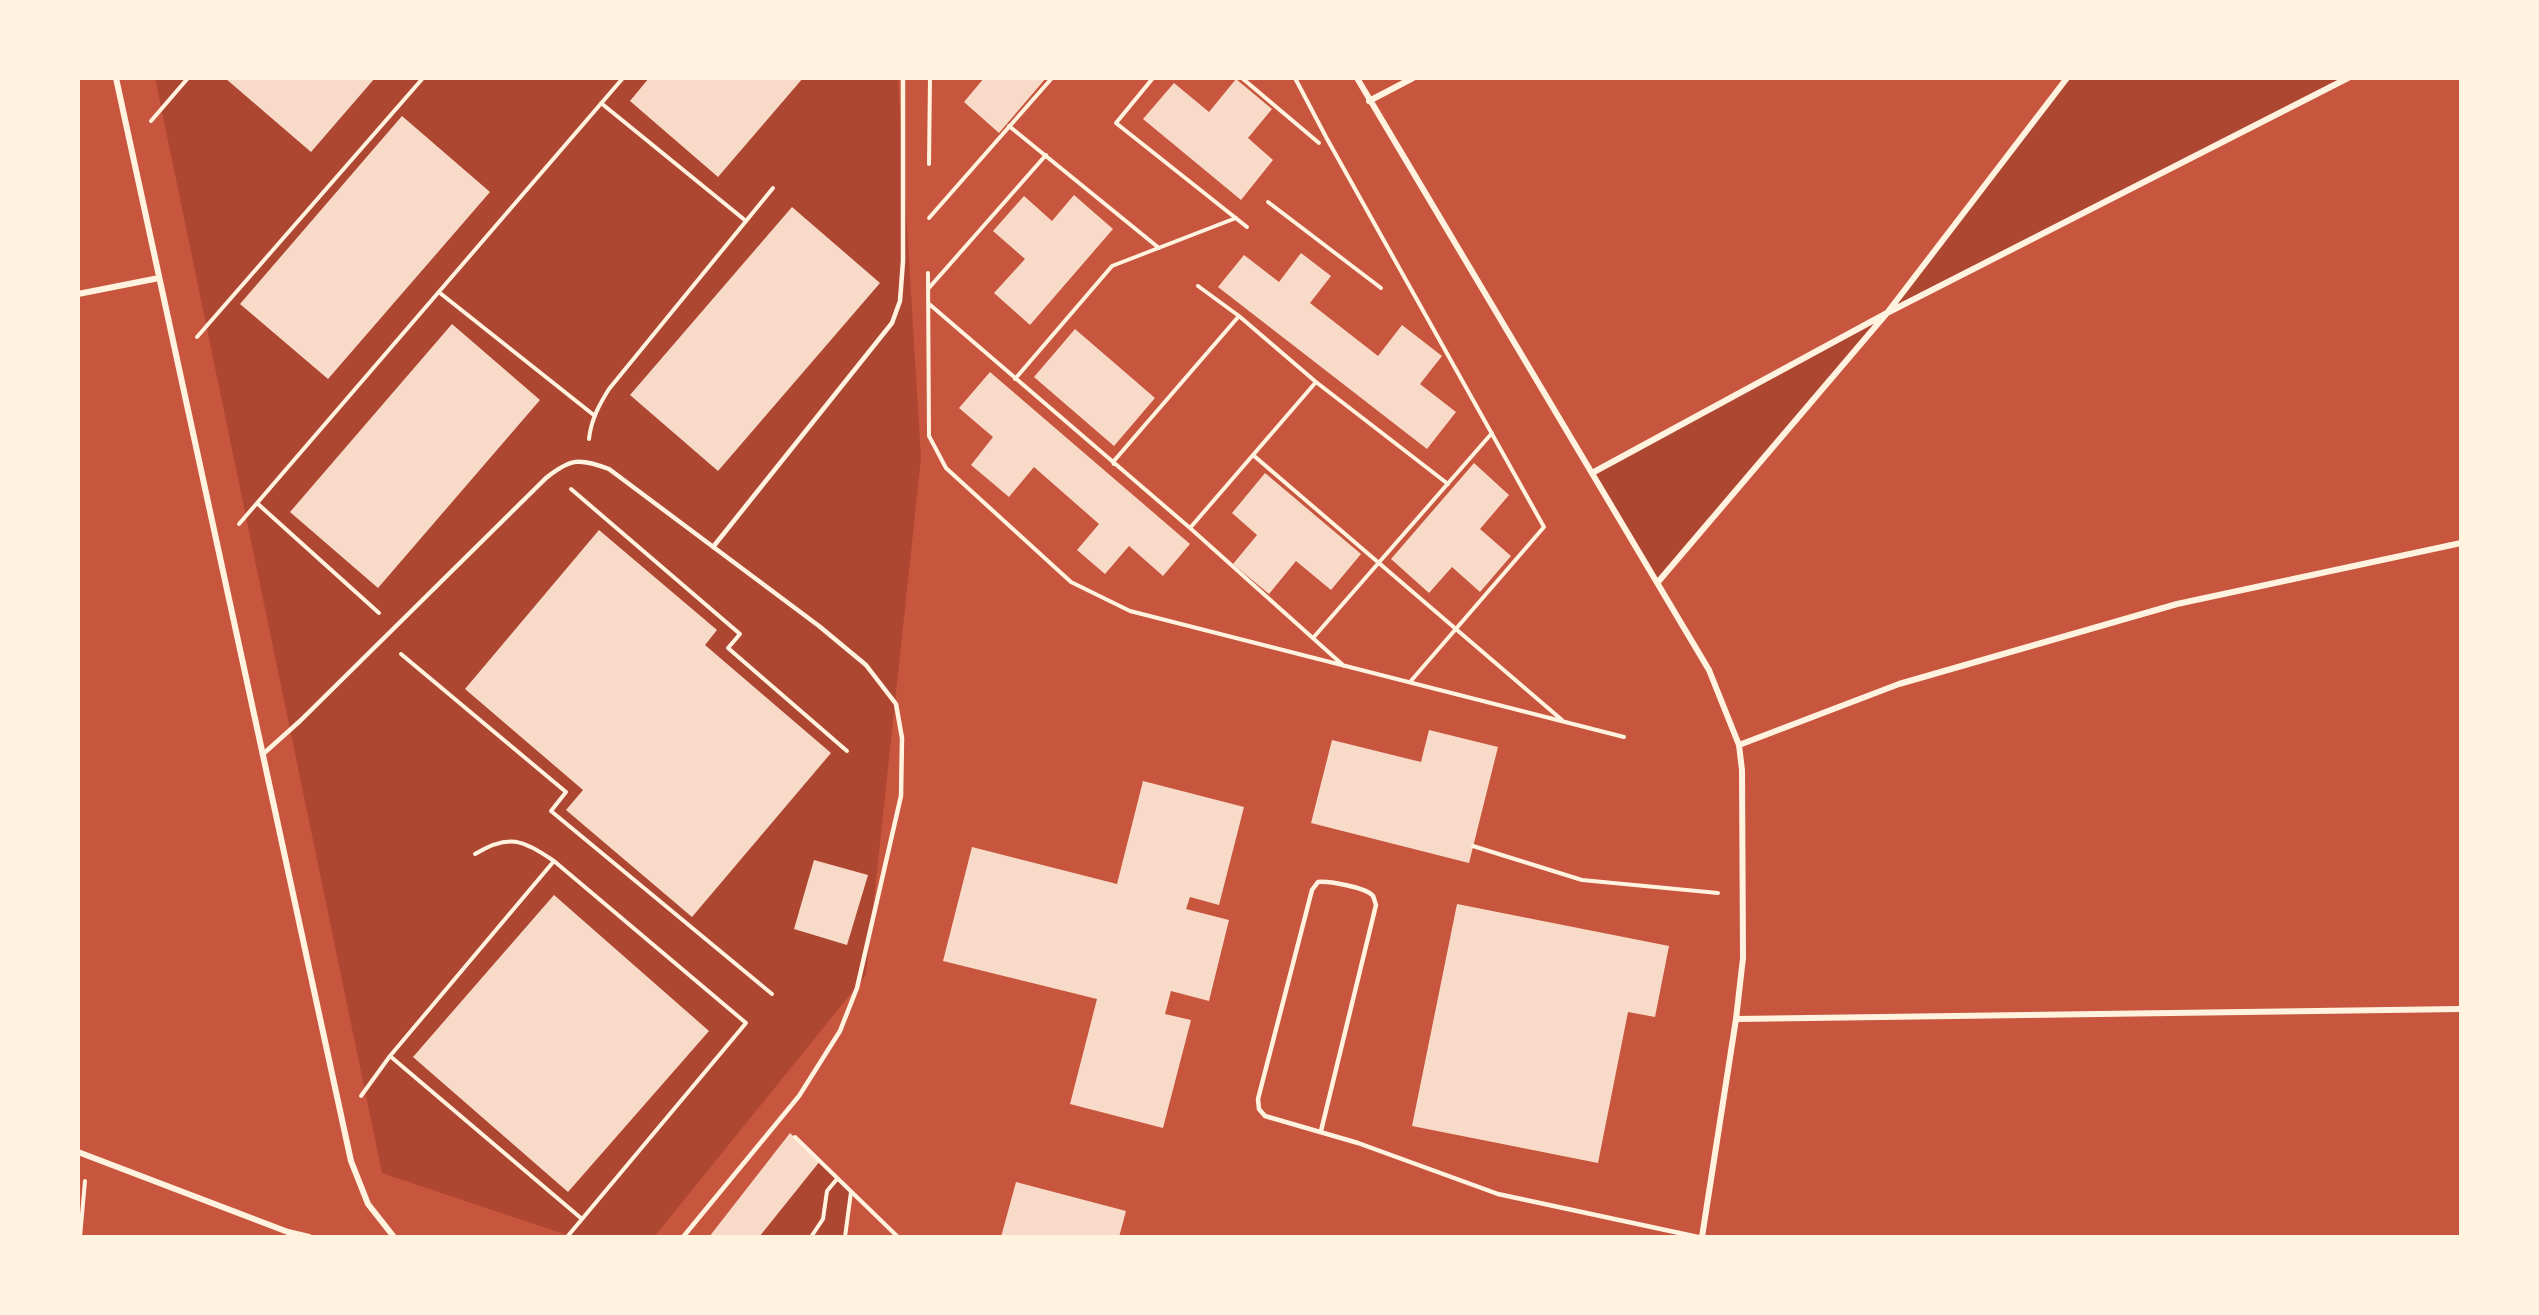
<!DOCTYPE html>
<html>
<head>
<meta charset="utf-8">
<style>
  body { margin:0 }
  #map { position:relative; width:2539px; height:1315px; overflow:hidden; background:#c8553d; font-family:"Work Sans",sans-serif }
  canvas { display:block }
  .frame { position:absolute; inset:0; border:80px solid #fff3e0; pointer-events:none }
</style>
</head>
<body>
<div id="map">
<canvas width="2539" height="1315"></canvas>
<div class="frame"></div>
</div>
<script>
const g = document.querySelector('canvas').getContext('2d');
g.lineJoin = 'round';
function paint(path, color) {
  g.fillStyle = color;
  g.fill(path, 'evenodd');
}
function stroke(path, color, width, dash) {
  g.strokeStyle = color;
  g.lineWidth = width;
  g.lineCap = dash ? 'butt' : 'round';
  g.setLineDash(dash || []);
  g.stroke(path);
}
const green = new Path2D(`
  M155,78h743l23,380 -55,517 -212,262h-81l-191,-64z
  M2067,78h281l-461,235 -229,269 -66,-109 295,-160z
  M820,1161l31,31 -6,45h-86z`);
const building = new Path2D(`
  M225,78h150l-64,74z
  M649,78h154l-85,99 -88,-76z
  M984,78h62l-47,55 -35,-31z
  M1236,79l36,30 -24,29 25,22 -32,40 -98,-81 31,-36 35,29z
  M402,116l88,76 -162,187 -88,-75z
  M1074,195l39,34 -83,96 -36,-32 31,-34 -32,-28 31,-35 28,25z
  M792,207l88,76 -162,188 -88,-76z
  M1301,253l30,23 -21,27 68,53 24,-31 40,31 -22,28 36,28 -29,37 -209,-162 26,-32 35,27z
  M452,324l88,76 -162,188 -88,-76z
  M1075,329l80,69 -41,48 -80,-69z
  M990,372l200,172 -27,32 -34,-30 -24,28 -28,-24 22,-26 -65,-57 -25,30 -38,-32 22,-28 -34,-29z
  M1474,463l35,32 -29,34 31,27 -31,36 -28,-25 -23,26 -38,-34z
  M1265,473l96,81 -30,36 -35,-29 -27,33 -36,-30 24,-29 -25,-22z
  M599,530l118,100 -12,15 126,108 -139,164 -126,-107 17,-20 -118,-101z
  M1429,730l69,17 -29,116 -158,-40 21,-83 89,22z
  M1143,781l101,26 -25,98 -29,-8 -4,12 43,11 -20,81 -38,-10 -6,23 26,6 -28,108 -93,-24 27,-105 -154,-38 29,-114 145,37z
  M814,860l54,15 -21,70 -53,-16z
  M554,895l155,136 -141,161 -155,-135z
  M1457,904l212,42 -14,71 -27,-5 -30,151 -186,-37z
  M790,1133l30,28 -61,76h-50z
  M1016,1182l110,29 -7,26h-118z`);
const path = new Path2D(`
  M1153,78l-37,45 131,104
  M1242,78l77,65
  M1295,78l31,59 218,390 -134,155
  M601,103l145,118
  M151,121l37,-43
  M1009,126l150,122
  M929,164l1,-86
  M1268,202l113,86
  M929,218l123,-140
  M928,273l1,163 17,32 125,114 59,29 494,126
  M1198,286l41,30 77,66 132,102
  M928,289l118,-134
  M440,293l155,123
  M928,303l262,225 154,138
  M197,337l226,-259
  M1015,379l97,-113 124,-48
  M589,439c2,-19 10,-34 20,-50l164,-201
  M1253,455l309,265
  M1114,464l-1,-2 126,-146
  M571,489l169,145 -12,14 119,103
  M258,504l121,109
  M239,524l384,-446
  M1190,528l126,-146
  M1313,638l179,-205
  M401,654l165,138 -15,19 221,183
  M1473,846l109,34 136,13
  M475,854c34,-21 47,-14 79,7
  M390,1056l192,163
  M361,1096l29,-40 164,-195 192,162 -179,214
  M795,1137l103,100
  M80,1237l5,-56
  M811,1237l12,-18 4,-28 10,-12
  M845,1237l6,-45`);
const service = new Path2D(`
  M713,547l179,-224 8,-22 3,-40v-183
  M262,755l38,-34 246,-243c25,-20 34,-20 63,-9l210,157 47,39 30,39 6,34 -1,58 -44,192 -17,43 -41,65 -116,141
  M1321,1131l55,-226c-1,-3 -2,-7 -3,-9 -7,-9 -45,-15 -55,-14l-6,8 -54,209 1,10 6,7 93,27 140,51 200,43`);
const minor = new Path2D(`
  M116,78l235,1083 17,43 26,33
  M1357,78l352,592 30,75 3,25 1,188 -7,61 -34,218
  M1369,101l44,-23
  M78,294l81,-16
  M1592,473l295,-160 461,-235
  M1658,582l229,-269 180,-235
  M1739,745l160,-61 278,-80 284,-61
  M1736,1019l725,-10
  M78,1152l210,80 21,5`);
paint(green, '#ae4732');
paint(building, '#f7dbc8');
stroke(path, '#fff3e0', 4);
stroke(service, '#fff3e0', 4.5);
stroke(minor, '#fff3e0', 6);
</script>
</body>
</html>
